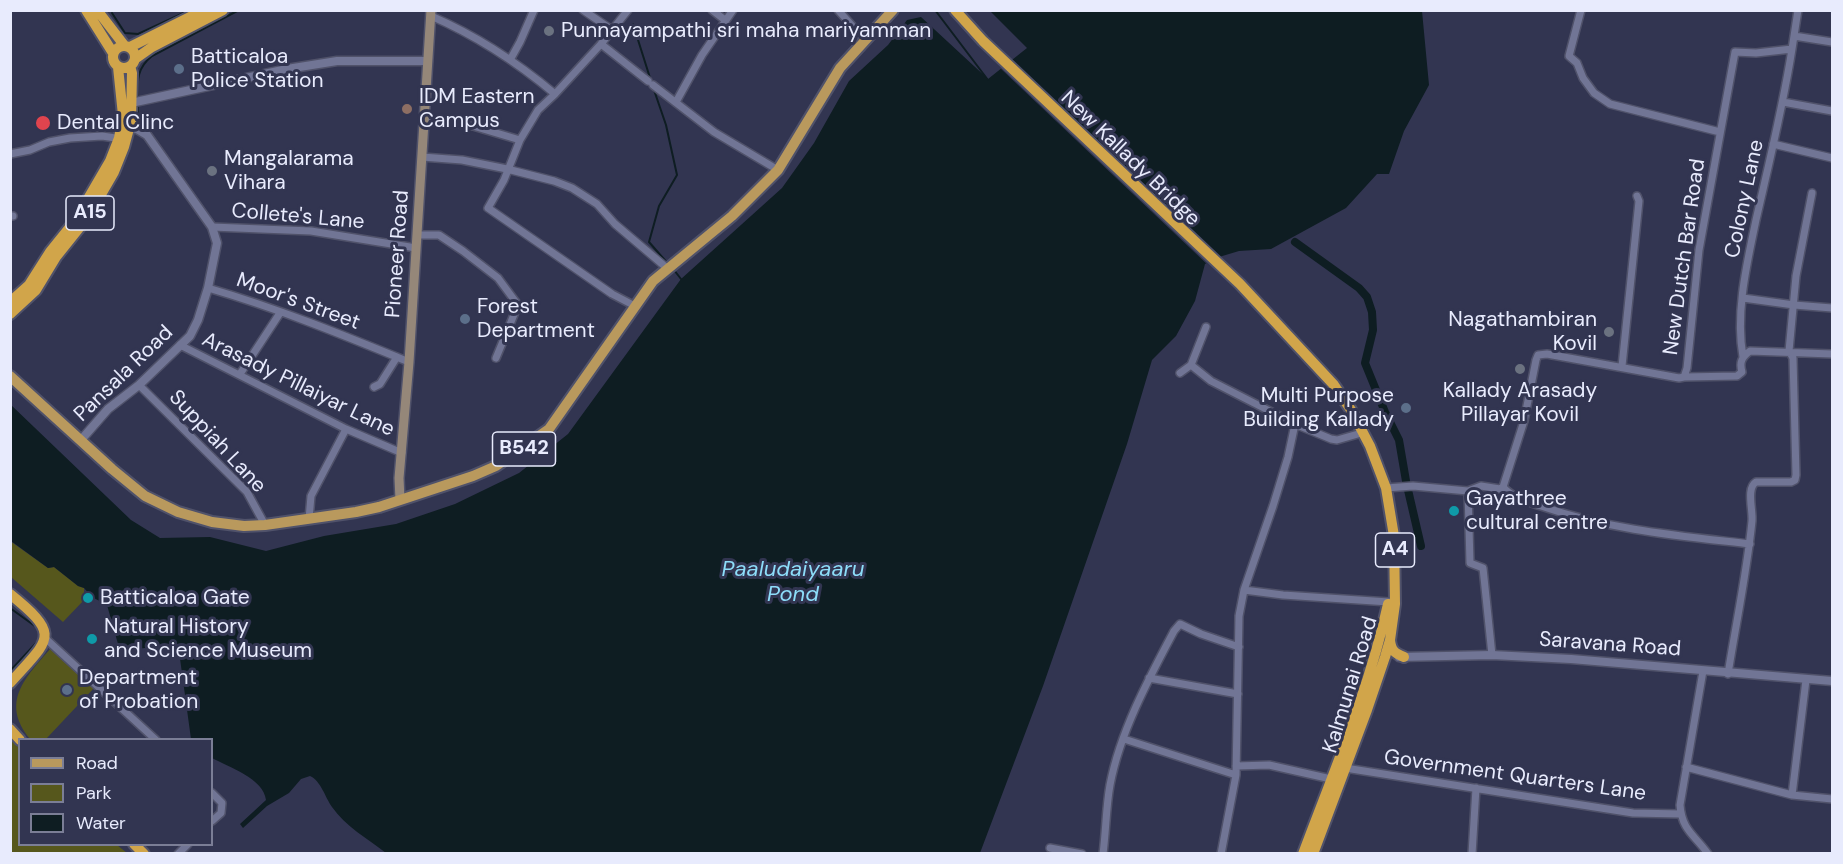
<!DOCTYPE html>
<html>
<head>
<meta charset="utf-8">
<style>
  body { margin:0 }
  #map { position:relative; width:1843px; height:864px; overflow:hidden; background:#323551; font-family:"DM Sans",sans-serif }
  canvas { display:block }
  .frame { position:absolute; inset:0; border:12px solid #e8ebfd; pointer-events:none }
  .legend { position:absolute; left:18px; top:738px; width:195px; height:108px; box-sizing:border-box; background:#323551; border:2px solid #7b7e96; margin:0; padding:8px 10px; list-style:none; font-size:18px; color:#e8ebfd }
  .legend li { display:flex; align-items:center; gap:12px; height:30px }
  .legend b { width:30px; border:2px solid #7b7e96 }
</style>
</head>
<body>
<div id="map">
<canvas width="1843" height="864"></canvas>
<div class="frame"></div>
<ul class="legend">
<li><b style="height:8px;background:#b9995d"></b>Road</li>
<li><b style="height:16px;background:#56571c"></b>Park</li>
<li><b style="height:16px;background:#0e1d22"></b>Water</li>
</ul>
</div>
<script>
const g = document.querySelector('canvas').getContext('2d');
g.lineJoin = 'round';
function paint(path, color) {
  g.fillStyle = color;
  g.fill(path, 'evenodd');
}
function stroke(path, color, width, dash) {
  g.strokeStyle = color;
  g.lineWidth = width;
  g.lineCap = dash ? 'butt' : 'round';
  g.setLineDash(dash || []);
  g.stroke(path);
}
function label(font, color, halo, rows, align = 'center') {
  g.font = font + ' "DM Sans",sans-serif';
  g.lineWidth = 6;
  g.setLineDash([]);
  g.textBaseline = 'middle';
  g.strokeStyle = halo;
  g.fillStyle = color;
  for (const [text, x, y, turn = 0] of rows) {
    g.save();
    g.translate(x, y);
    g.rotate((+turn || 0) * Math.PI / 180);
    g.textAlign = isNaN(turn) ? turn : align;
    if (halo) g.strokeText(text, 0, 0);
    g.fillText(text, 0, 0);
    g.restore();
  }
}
const green = new Path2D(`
  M10,541l38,27 6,-1 24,19 6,2v12l-21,22 -52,-45z
  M51,648l43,40 -48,51h-16c-30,-37 -5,-61 21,-91z
  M11,737l8,11 1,96 97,1 10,8h-116z`);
const water = new Path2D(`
  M990,11h432l7,74 -25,46 -15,43h-12l-31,34 -75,41 -32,2 -20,6 -14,7 -10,37 -19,35 -24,24 -25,84 -84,242 -63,167h-594c-18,-14 -41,-27 -54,-46 -7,-10 -11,-26 -22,-31l-9,3 -12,14 -22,13 -24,22 -3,-4 26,-24c-2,-21 -37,-33 -54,-42v-18l-21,-1 -13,-95 -58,7 -13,-46 -15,-8 -8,-9 -6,-2 -24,-19 -6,1 -37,-27 -1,-137 121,116 29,18 50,-1 56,14 58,-15 72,-12 59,-20 64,-31 49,-39 113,-155 101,-91 32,-45 35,-62 39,-36 19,-25 14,-3 67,62 39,-31z`);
const pier = new Path2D(`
  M1009,59l104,100 107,101 -11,6 -210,-199z`);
const stream = new Path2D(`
  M935,10l53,70
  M112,13l13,20 13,1 52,-24
  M633,24l18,57
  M654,90l12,35 11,50 -18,31 -10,36 20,23
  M138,98c-1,-18 -1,-30 14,-42l87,-46
  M138,104v12
  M674,270l7,9
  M10,608l29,21
  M10,671l29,-31`);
const canal = new Path2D(`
  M1295,242l64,46 8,9 5,15 1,18 -8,33 20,49 14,28 7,41
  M1408,490l13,56`);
const minor = new Path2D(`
  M583,10l29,20
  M628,10l-27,34 -46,50 -17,16 -18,30 -16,40 -16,28 124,86 23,12
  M712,10l13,10
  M838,10l27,30
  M1581,10l-12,46 8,7 6,15 11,15 16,11 110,28
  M431,16c44,19 87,47 124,78
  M1794,36l38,6
  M601,44l47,37
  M510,60l10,-18 14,-32
  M653,85l61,47 64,38
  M676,102l26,-47 31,-45
  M1783,102l49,9
  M424,119l49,7 47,14
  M1773,144l59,14
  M10,154l20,-4 19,-8 21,-4 32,-2 20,3
  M422,157l40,3 45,9 47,12 18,7 25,16 18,20 53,45
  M10,216h3
  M212,227l99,4 105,17
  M417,235h22l24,16 35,27 20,27 -22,53
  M208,288c69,20 135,47 201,74
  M1743,298l51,7 38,3
  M180,345l166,84 56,24
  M1743,357c-8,-44 4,-94 13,-137 13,-57 27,-113 36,-171
  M1191,365l15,-38
  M1622,366l17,-165 -2,-5
  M1180,373l11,-8 20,16 84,43
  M240,374l40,-61
  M1684,377l53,-1 5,-4c-3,-10 0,-15 8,-21l82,3
  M139,385l108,107 18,33
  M374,387l6,-3 17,-27
  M1503,487c11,12 26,15 41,20 66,23 137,29 206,37
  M1386,488l27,-2 55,5 13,-5 19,3 3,-2 21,-66 12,-61 2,-5 9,-1 132,24 5,-1 3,-9 12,-118 36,-198 21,1 36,-4 6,-39
  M1468,491l2,72 13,5 9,87
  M309,519l2,-23 35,-67
  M1244,590l39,5 106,7
  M45,638l111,102
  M1703,671l-23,134c2,26 15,30 28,49
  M1728,674c8,-51 19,-102 24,-153 1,-11 -6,-33 4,-39h35l4,-2 1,-5 -3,-117 -4,-7 7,-75 16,-83
  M1149,678l89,16
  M1124,739l112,36
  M1236,766l33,-1 62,14
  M1686,767l106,28 40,4
  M1345,768l288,45 48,1
  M212,793l10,10 -1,10 -9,8
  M1792,795l14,-115
  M1050,848l32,6
  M178,854l10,-10
  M1103,854c3,-23 3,-47 7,-69 10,-53 39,-107 64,-154l6,-7 21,10 38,13
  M1221,854l15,-79 3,-159 5,-26 29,-84 15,-49 7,-33 36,15 6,1 21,-6
  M1472,854l4,-66`);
const tertiary = new Path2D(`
  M131,103l156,-34 50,-8h91
  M81,440l27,-31 31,-24 51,-49 8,-16 10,-32 9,-45 -5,-16 -65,-92 -10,-6 -12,-3
  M1399,657l93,-2 79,4 261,22`);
const secondary = new Path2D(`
  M400,500l-1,-22 10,-116 22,-352`);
const primary = new Path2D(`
  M10,376l102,93 33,27 33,16 34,10 32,4 21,-1 91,-13 23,-5 94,-31 23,-10 53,-37 104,-148 79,-65 46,-46 62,-102 53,-58`);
const trunk = new Path2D(`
  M86,10l27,43
  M97,10l27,35
  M955,10l28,31 257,243 94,101 17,25 19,36 16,42 8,48 1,68 -5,36 -5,17 -18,53 -54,144
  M113 57a11 11 0 1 1 22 0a11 11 0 1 1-22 0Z
  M130,47l74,-37
  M135,59l17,-12 71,-37
  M10,302l19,-17 21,-33 25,-31 35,-60 9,-23 4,-23 -5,-48
  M10,314l26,-24 20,-33 32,-40 26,-45 10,-25 7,-26 1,-48 -2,-7
  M10,594c52,42 40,44 0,89
  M1390,640c1,10 4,13 14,17
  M10,729l10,11
  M134,844l10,10
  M1303,854c31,-83 66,-164 85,-250`);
const markers = [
  [549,31,6,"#6b7280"],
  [179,69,6,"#5c6f8a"],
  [407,109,6,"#8d6e63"],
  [43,123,8,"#e0444e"],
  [212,171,6,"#6b7280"],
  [465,319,6,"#5c6f8a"],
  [1609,332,6,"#6b7280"],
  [1520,369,6,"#6b7280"],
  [1406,408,6,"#5c6f8a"],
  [1454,511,6,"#0f9aa8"],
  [88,598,6,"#0f9aa8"],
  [92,639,6,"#0f9aa8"],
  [67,690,6,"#5c6f8a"]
];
const shields = [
  [90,213,48],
  [524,449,63],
  [1395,550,39]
];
const shieldNames = [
  ["A15",90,213],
  ["B542",524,449],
  ["A4",1395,550]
];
const poiNames = [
  ["Punnayampathi sri maha mariyamman",561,31],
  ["Batticaloa",191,57],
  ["Police Station",191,81],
  ["IDM Eastern",419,97],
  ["Campus",419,121],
  ["Dental Clinc",57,123],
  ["Mangalarama",224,159],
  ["Vihara",224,183],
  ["Forest",477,307],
  ["Department",477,331],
  ["Nagathambiran",1597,320,"right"],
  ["Kovil",1597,344,"right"],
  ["Kallady Arasady",1520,391,"center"],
  ["Pillayar Kovil",1520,415,"center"],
  ["Multi Purpose",1394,396,"right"],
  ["Building Kallady",1394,420,"right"],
  ["Gayathree",1466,499],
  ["cultural centre",1466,523],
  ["Batticaloa Gate",100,598],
  ["Natural History",104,627],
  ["and Science Museum",104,651],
  ["Department",79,678],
  ["of Probation",79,702]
];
const streetNames = [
  ["New Kallady Bridge",1130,159,44],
  ["Colony Lane",1745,199,-78],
  ["Collete's Lane",298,217,5],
  ["Pioneer Road",398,254,-86],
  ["New Dutch Bar Road",1685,257,-82],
  ["Moor's Street",298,302,20],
  ["Pansala Road",124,374,-44],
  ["Arasady Pillaiyar Lane",298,385,26],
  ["Suppiah Lane",217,442,47],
  ["Saravana Road",1610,645,4],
  ["Kalmunai Road",1351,685,-73],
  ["Government Quarters Lane",1515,776,8]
];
const waterNames = [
  ["Paaludaiyaaru",793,570],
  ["Pond",793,595]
];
paint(green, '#56571c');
paint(water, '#0e1d22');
paint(pier, '#323551');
stroke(stream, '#0e1d22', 2);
stroke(canal, '#0e1d22', 8);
stroke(minor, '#50526a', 10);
stroke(tertiary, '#50526a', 11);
stroke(secondary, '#50526a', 12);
stroke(primary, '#50526a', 14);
stroke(trunk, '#50526a', 14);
stroke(minor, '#717595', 7);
stroke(tertiary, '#717595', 8);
stroke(secondary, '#958779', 9);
stroke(primary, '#b9995d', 10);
stroke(trunk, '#d1a54a', 10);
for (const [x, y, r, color] of markers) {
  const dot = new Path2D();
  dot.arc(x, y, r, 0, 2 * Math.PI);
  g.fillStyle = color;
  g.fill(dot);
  stroke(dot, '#323551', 2);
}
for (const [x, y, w] of shields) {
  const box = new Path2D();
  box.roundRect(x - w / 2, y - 17, w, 34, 4.5);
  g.fillStyle = '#323551';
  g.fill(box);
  stroke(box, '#e8ebfd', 1.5);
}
label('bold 20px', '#e8ebfd', null, shieldNames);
label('21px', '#e8ebfd', '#323551', poiNames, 'left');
label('21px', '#e8ebfd', '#323551', streetNames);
label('italic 22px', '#8dddf9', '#323551', waterNames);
</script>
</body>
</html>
